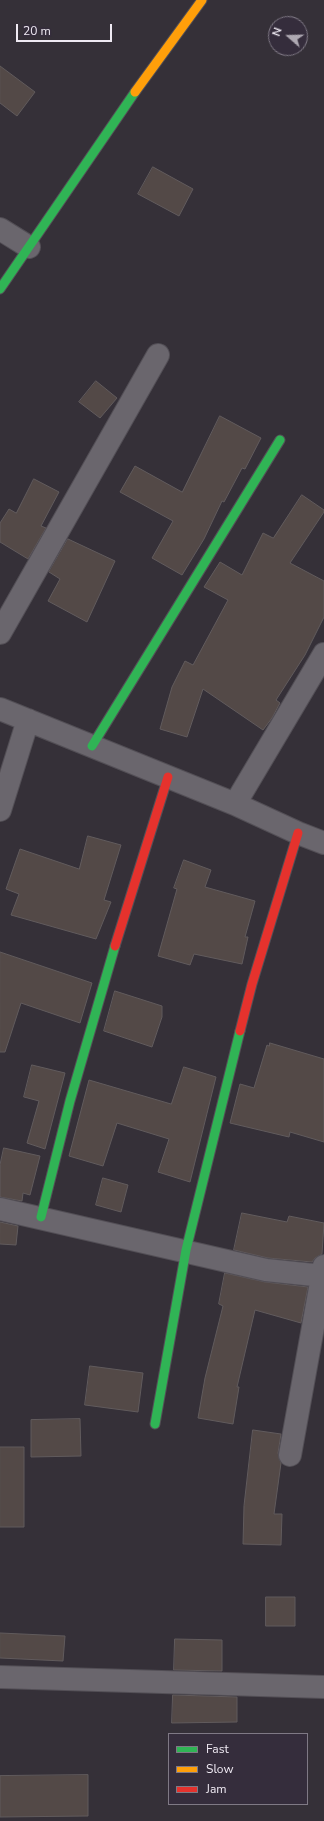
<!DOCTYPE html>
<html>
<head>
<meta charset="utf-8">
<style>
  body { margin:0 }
  #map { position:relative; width:324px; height:1821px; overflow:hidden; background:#353038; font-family:"Nunito Sans",sans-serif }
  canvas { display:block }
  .legend { position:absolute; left:168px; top:1733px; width:140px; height:72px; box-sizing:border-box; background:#352d3c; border:1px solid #7f7985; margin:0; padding:5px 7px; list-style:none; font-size:12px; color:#efeaf3 }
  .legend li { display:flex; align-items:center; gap:8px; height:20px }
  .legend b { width:20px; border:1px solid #7f7985 }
  .north { position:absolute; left:268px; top:16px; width:40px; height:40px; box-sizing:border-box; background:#352d3c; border:1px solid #7f7985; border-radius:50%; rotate:290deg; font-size:11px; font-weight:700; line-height:16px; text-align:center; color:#efeaf3 }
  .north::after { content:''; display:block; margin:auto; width:14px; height:18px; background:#aea9b2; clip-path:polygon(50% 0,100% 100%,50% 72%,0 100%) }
  .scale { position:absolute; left:16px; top:24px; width:96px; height:18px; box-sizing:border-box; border:2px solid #efeaf3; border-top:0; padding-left:5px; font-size:12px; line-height:14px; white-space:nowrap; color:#efeaf3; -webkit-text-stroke:3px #352d3c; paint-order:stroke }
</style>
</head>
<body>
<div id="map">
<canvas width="324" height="1821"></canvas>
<ul class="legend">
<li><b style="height:5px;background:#30b455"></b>Fast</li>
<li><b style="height:5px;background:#ff9f0a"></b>Slow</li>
<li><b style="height:5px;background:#e5322d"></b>Jam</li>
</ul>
<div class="north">N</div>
<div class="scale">20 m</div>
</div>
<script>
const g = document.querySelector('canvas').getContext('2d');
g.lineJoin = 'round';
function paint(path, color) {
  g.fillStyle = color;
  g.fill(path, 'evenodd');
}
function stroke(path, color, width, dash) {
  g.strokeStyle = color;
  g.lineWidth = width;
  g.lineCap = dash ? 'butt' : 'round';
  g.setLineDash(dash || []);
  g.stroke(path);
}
const building = new Path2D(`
  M0,66l35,26 -18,24 -17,-13z
  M153,167l40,22 -14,27 -41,-22z
  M96,381l21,17 -17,20 -21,-16z
  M220,416l41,22 -16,31 -3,-1 -18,34 -2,-1 -18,38 -22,36 -30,-17 21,-37 -53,-29 15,-26 47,26z
  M34,479l25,13 -18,34 5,2 -18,31 -28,-17v-19l9,-14 7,4z
  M302,495l22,15v2l-34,51 34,18v36l-19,38 -29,45 4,3 -8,15 -9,12 -60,-41 -16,48 -27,-8 12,-42 13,-26 8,4 35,-65 -24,-13 16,-25 22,13 21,-42 10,5z
  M68,539l47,22 -28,61 -39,-21 12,-22 -11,-7z
  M88,836l33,9 -17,55 7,2 -15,37 -85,-24 8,-21 -13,-5 14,-40 59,20z
  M184,860l27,10 -6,17 50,14 -10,36h3l-6,27 -48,-10 -4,11 -32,-9 19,-67 -3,-1z
  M0,952l92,31 -12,40 -59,-20 -16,49h-5z
  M115,991l47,15v11l-10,30 -48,-16z
  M270,1043l54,16v83l-34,-10 -1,5 -59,-14 10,-39 14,4 13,-43 2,1z
  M32,1065l33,8 -20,76 -18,-6 12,-42 -15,-4z
  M184,1067l32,10 -26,105 -32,-10 11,-33 -52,-16 -14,43 -34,-10 20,-76 82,24z
  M4,1148l36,8 -10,39 -7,-2 -1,8 -22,-4v-32z
  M103,1178l25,7 -7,27 -25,-7z
  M242,1213l45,9 2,-6 35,7 -2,31 -7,4 -3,4 -44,-4 -34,-8z
  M0,1222l18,4 -2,19 -16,-1z
  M225,1273l40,9 43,5 -7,36 -46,-13 -18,77h2l-6,37 -35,-6 7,-40 18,-72 -4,-2z
  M90,1366l53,7 -5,39 -53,-7z
  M80,1419l1,37 -50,1v-37z
  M253,1430l28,4 -3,19 3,10 -7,51h8l-1,31 -38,-1 1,-38z
  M0,1447h24v80h-24z
  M266,1597h29v29h-29z
  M0,1633l65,3 -2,25 -63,-3z
  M175,1639l47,1v31l-48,-1z
  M173,1695l64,2v25l-65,1z
  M88,1775v41l-88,1v-41z`);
const street = new Path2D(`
  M0,229l29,18
  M0,633l158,-278
  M0,709l235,95 63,29 26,10
  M235,804l89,-150
  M0,810l28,-90
  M0,1209l266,61 58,6
  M290,1455l34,-189
  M0,1677l324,10`);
const fast = new Path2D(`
  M0,289l135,-197
  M92,746l188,-306
  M41,1217l29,-116 45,-155
  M155,1424l31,-174 54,-219`);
const slow = new Path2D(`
  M135,92l67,-92`);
const jam = new Path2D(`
  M115,946l53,-169
  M240,1031l12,-47 46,-151`);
paint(building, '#534947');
stroke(building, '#615b5d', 1);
stroke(street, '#534f56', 24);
stroke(fast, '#534f56', 11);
stroke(slow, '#534f56', 11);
stroke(jam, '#534f56', 11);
stroke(street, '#6a666d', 22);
stroke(fast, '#30b455', 9);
stroke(slow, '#ff9f0a', 9);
stroke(jam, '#e5322d', 9);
</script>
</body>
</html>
